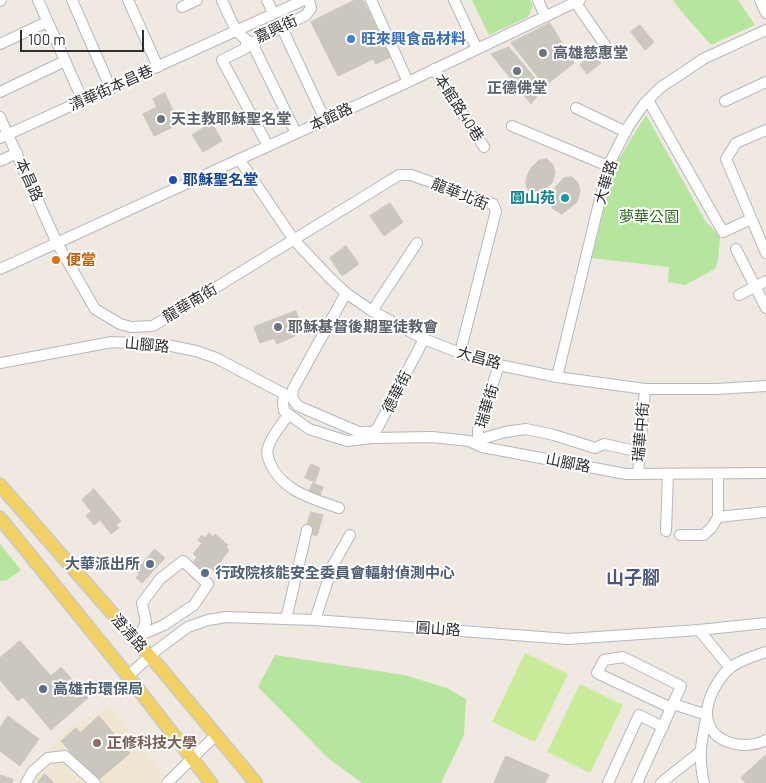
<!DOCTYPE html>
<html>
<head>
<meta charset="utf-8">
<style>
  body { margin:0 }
  #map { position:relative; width:766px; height:783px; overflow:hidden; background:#efe9e1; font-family:Barlow,sans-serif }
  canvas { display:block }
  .scale { position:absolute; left:20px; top:30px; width:124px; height:22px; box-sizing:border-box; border:2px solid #2e2e2e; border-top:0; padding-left:6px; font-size:15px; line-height:18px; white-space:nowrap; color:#2e2e2e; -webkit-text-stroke:4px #fff; paint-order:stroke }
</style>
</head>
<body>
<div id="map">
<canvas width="766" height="783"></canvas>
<div class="scale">100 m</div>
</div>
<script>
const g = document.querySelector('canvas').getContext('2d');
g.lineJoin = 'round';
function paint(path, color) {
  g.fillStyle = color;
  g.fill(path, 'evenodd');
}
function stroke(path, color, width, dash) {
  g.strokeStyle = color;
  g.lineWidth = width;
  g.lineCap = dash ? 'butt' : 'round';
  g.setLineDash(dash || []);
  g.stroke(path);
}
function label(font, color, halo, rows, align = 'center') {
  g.font = font + ' Barlow,"Noto Sans TC",sans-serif';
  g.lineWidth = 4;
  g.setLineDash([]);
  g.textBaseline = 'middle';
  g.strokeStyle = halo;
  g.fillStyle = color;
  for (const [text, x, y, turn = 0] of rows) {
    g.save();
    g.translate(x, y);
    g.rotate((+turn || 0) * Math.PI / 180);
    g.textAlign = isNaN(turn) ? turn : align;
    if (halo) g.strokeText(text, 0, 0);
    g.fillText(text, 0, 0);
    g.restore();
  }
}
const education = new Path2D(`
  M109,706l61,77h-148l19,-29 5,2 16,-23z`);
const green = new Path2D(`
  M472,0h58l3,6 -5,11 -39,18z
  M673,0h65l17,25 -44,20 -30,-34z
  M646,115l60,107 14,14 -2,25 -3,8 -30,16 -17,-3 1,-15 -77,-9 22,-91z
  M0,544l21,26 -14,10 -7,1z
  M275,655l129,20 43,13 19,11 -2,36 -23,48h-79l-33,-24 -71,-72z`);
const pitch = new Path2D(`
  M525,653l43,21 -33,68 -43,-20z
  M580,684l43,21 -33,68 -43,-21z`);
const building = new Path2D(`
  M355,0h8l28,57 -15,7 -3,-5 -35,17 -27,-54z
  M550,23l24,40 -29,23 -34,-43z
  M640,25l14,17 -9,8 -14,-18z
  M509,47l34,41 -12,16 -40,-50z
  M593,54l8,9 -14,11 -7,-9z
  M165,93l14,31 -25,12 -11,-22 14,-7 -4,-8z
  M212,123l10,18 -19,11 -11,-17z
  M547,159l6,6 2,8 -3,10 -15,13 -9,-6 -2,-7 1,-7 4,-8 8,-8z
  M572,177l6,6 2,8 -3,11 -15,12 -9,-5 -2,-8 1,-6 4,-9 8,-8z
  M390,203l13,19 -19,14 -14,-20z
  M346,246l13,18 -17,12 -12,-18z
  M296,311l6,16 -9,4 2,5 -18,8 -3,-6 -14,5 -6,-16z
  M311,464l9,4 -5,14 -10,-4z
  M313,483l10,4 -5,14 -11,-4z
  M94,489l27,32 -5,4 3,3 -8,6 -11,-14 -6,5 -8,-9 5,-5 -9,-11z
  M311,512l12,3 -6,21 -12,-4z
  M209,533l4,4 2,-3 13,11 -2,2 3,3 -15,21 -4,-4 -6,7 -12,-10 5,-7 -4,-3 9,-11 -4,-3 4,-5 3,3z
  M155,549l10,9 -23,25 -6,-5 3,-4 -3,-3z
  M20,641l31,35 10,-9 27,31 -37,32 -28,-33 -5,4 -18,-21v-22z
  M8,716l31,23 -19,27 -20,-15v-23z
  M99,716l31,37 -34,29 -35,-41 15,-13 4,5z
  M766,755v28h-20l-5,-5z
  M506,756l43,19 -4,8h-51z
  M45,774l9,9h-17z
  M0,775l13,4 -1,4h-12z`);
const minor = new Path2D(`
  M38,0l45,101
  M72,0l39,89
  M128,0l30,67
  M222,0c8,17 13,36 30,43l54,-28 5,-7 -2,-8
  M267,0l6,13
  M371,0l37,82
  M454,0l23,49
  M538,0l7,16
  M760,0l6,13
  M0,1l1,-1
  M575,2l30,43
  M182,7l15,-7
  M282,28l43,92
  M246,41v7l-24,12 46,86
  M252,43l44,90
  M0,44l47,-22
  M434,69l50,78
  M0,92l65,-31
  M648,100l75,132 28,-13
  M725,101l41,-19
  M576,108l50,24
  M0,117l57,126 38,66 25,15 11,3 22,-1 246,-151h12l82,29 3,7 -36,142
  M512,126l96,40
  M766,130l-30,13 -10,16 40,94
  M0,138l304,-138
  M239,159l55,81 36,38 16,15 26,18 52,28 36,14 39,12 58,12 88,12h71l50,-3
  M0,161l17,-8
  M736,249l30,59
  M0,269l408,-187 172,-82
  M739,295l27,-14
  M372,311l45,-68
  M0,363l112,-21 55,3 29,6 20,7 76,40 6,8 75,32 59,-1 37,4 13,6 144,27 140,-1
  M557,377l51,-211 20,-39 16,-23 17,-17 23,-15 19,-13 63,-29
  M285,394l-2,8 1,9 25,18 38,12 26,-3
  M292,398l1,-9 53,-96
  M288,415c-6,9 -17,21 -20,33 -2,5 0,10 2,15 12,28 43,36 69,45
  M363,432h9l5,-3 47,-90
  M478,440l27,-8 21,-3 28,6 41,13 9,-4 36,8
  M481,445l-3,-5v-10l21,-65
  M638,474l7,-85
  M718,517l48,-5
  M666,531l2,-57
  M680,535h24l8,-8 6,-10v-43
  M286,619l21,-89
  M315,620l18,-55 17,-30
  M699,630l31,38
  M134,638l30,-13 30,-20 14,-21 -25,-23 -23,18 -18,24 4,19 -6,13
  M766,652c-12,4 -26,8 -36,16 -12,10 -24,32 -23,48 3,28 38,35 59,24
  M128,676l30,-27 30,-22 20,-7 18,-3 89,3 253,19 131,-9 67,-7
  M673,704l34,11c-6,28 -9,40 -3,68
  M26,783l7,-12 15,-13 17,-2 30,27
  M167,783l49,-48
  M608,783l31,-68 24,12
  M637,783l44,-97 -58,-29 -19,3 -7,13 74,35
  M661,783l39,-31`);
const major = new Path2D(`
  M0,485l162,185 94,113
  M0,518l128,158 83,107`);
const markers = [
  [351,39,5,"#3f7fe0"],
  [543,53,5,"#6b7280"],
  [517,71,5,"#6b7280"],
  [161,119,5,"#6b7280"],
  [173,180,5,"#1a4fb4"],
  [565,198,5,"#0f9aa8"],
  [56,260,5,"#e8710a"],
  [278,327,5,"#6b7280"],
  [150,564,5,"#5c6f8a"],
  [205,573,5,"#5c6f8a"],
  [43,689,5,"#5c6f8a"],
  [97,743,5,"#8d6e63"]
];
const streetNames = [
  ["嘉興街",276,29,-25],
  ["清華街本昌巷",111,88,-24],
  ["本館路40巷",459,108,57],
  ["本館路",331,117,-25],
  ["本昌路",29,180,66],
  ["大華路",606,182,-73],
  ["龍華北街",460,194,22],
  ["龍華南街",190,303,-31],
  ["山腳路",147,345,5],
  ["大昌路",479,358,16],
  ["德華街",397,392,-63],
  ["瑞華街",487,406,-73],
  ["瑞華中街",641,432,-85],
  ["山腳路",568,463,11],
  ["圓山路",438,629,4],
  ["澄清路",129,633,48]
];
const shopNames = [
  ["旺來興食品材料",361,39]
];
const worshipNames = [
  ["高雄慈惠堂",553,53],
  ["正德佛堂",517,88,"center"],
  ["天主教耶穌聖名堂",171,119],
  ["耶穌基督後期聖徒教會",288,327]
];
const transitNames = [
  ["耶穌聖名堂",183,180]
];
const cultureNames = [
  ["圓山苑",555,198]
];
const parkNames = [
  ["夢華公園",649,217]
];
const foodNames = [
  ["便當",66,260]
];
const serviceNames = [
  ["大華派出所",140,564,"right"],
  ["行政院核能安全委員會輻射偵測中心",215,573],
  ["高雄市環保局",53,689]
];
const educationNames = [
  ["正修科技大學",107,743]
];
const quarterNames = [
  ["山子腳",633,578]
];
paint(education, '#f0e6d1');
paint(green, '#b6e59e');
paint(pitch, '#c9ec9a');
paint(building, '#cbc7bf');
stroke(building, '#cbc5ba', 1);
stroke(minor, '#b4b7c1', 12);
stroke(major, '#c9c9c9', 15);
stroke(minor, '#fff', 10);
stroke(major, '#f2d163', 12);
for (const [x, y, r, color] of markers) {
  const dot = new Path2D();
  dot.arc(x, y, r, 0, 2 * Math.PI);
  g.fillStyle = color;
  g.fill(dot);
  stroke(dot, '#fff', 2);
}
label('15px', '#2e2e2e', '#fff', streetNames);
label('bold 15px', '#366cbe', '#fff', shopNames, 'left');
label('bold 15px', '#5b616d', '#fff', worshipNames, 'left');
label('bold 15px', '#164399', '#fff', transitNames, 'left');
label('bold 15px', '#0d838f', '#fff', cultureNames, 'right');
label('15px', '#2c6e1b', '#fff', parkNames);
label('bold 15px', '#c56008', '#fff', foodNames, 'left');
label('bold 15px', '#4e5e75', '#fff', serviceNames, 'left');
label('bold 15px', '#785e54', '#fff', educationNames, 'left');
label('bold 18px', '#4d5680', '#fff', quarterNames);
</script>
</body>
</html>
